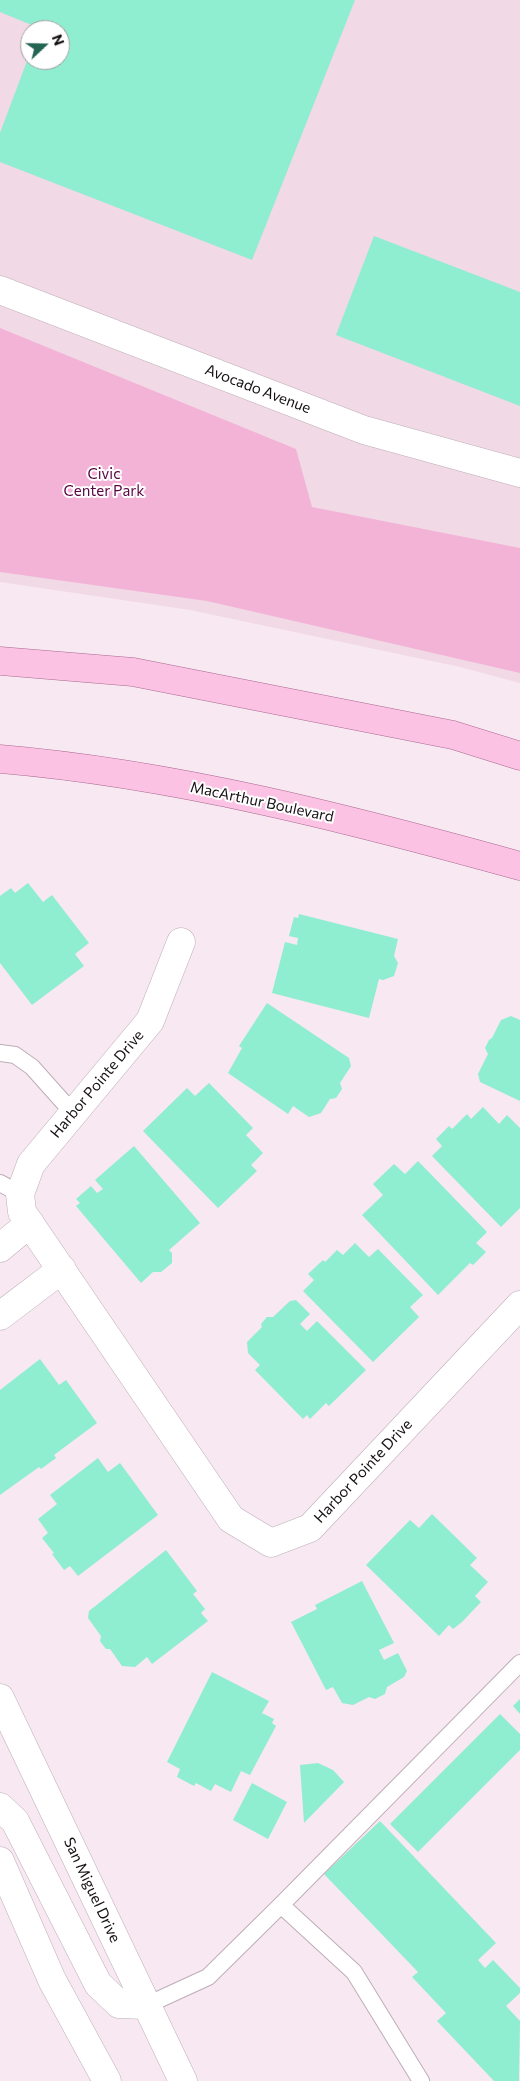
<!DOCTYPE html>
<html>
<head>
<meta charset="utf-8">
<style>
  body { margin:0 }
  #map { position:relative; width:520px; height:2081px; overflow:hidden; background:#f8e8f1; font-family:Commissioner,sans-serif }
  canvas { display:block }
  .north { position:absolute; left:20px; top:20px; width:50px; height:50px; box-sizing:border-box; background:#fff; border:1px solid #a2a0a1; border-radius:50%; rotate:69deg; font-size:14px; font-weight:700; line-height:20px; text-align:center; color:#161114 }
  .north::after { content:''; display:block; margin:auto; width:18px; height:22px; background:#236453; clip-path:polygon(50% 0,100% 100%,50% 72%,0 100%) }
</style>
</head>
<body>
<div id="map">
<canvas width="520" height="2081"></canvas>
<div class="north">N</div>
</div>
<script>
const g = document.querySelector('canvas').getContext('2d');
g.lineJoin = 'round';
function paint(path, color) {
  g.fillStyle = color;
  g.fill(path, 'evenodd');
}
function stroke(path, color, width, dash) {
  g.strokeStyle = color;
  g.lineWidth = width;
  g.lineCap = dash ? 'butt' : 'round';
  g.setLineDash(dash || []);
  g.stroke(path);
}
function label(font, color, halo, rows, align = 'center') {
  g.font = font + ' Commissioner,sans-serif';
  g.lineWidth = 4;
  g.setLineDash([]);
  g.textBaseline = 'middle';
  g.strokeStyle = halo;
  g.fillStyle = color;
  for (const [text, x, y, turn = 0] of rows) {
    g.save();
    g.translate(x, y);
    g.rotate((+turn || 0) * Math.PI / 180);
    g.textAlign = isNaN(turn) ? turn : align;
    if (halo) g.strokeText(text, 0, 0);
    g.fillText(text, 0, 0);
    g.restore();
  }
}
const built = new Path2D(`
  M0,0h520v683l-60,-16 -270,-57 -190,-28zM30,30h30v30h-30z`);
const green = new Path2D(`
  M0,328l296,121 16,58 208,41v125l-313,-72 -207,-29z`);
const building = new Path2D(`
  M0,0h355l-103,260 -252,-98v-29l30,-80v7h30v-30h-22l1,-2 -39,-16z
  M374,236l146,56v114l-184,-71z
  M28,883l15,19 9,-7 37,48 -14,11 9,12 -52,39 -32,-42v-67l11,-8 4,5z
  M299,914l99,25 -4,17 4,7 -4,13 -11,4 -4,-1 -10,39 -97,-25 13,-51 12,3 1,-7 -9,-2 5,-19 4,1z
  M267,1003l82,55 2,8 -11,17 2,6 -6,9 -6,1 -9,14 -12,4 -16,-11 -5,8 -60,-41 14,-25 -3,-2z
  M511,1016l9,4v81l-40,-19 -2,-8 10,-20 -3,-6 4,-8 3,-2 9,-18z
  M209,1083l44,45 -7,7 17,18 -12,12 6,6 -39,37 -75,-77 44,-43 8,8z
  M483,1107l16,17 8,-9 13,13v80l-19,19 -69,-71 10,-10 -6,-7 13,-13 3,3 15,-15 4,5z
  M134,1146l66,77 -31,27 3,3v10l-11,9h-8l-12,11 -65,-77 4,-3 -4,-4 15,-13 6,7 6,-4 -8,-9z
  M418,1161l69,71 -11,11 10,9 -13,13 -3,-2 -32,32 -76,-80 21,-20 -10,-11 21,-20 11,10z
  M355,1243l14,14 9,-8 45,46 -13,12 9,10 -46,45 -70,-71 11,-11 -6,-6 15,-14 2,2 12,-12 6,5z
  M296,1300l14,14 -10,10 7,7 10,-10 49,49 -37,36 -3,-3 -16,16 -3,-4 -4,4 -48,-49 5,-5 -12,-12 -1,-11 15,-15 -1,-3 6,-7h6l17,-16z
  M40,1359l19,26 7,-5 31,43 -43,32 2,3 -15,11 -2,-2 -39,28v-105z
  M98,1458l10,14 12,-9 38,52 -80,61 -8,-10 -6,4 -12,-16 2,-1 -12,-15 6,-5 -10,-14 19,-15 -7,-9z
  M432,1514l45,44 -7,7 18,17 -13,14 6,6 -19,20 -9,7 -4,-4 -10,11 -73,-71 44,-45 9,8z
  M166,1550l31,41 -4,3 12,15 -4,4 7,8 -56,43 -5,-7 -12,10 -13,-1 -12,-17h-4l-6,-8 1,-5 -13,-18 1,-7z
  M362,1581l32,62 -15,7 5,10 14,-7 9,18 -3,6 -17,10 -2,7 -10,5 -6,-2 -16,8 -11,-2 -9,-16 -7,3 -35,-68 26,-13 -2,-4z
  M212,1672l57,29 -7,12 12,6 -2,4 4,3 -26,49 -9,-4 -10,21 -16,-8 -4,7 -15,-8 -2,3 -17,-9 3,-8 -13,-7z
  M520,1699v15l-7,-8z
  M500,1714l20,20v16l-102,102 -28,-28z
  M318,1763l15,7 11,12 -40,41 -4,-58z
  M252,1783l35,19 -19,37 -35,-19z
  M380,1821l116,122 -18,17 7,8 8,-8 27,28v5l-14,13 14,15 -1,60h-25l-57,-60 9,-8 -34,-36 6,-5 -94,-98z`);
const lane = new Path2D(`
  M0,1053l15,2 17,12 41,46
  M0,1183l20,11
  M281,1905l73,67 67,109
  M147,2005l61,-28 73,-72 239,-242`);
const street = new Path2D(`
  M181,942l-31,79 -119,143 -11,30 2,18 209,307 40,24 39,-15 210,-223
  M0,1248l30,-25
  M0,1316l62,-47`);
const secondary = new Path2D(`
  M0,290l364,140 156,43
  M0,1698l183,383
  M0,1807l15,14 83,163 21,20 28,1
  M0,1861l52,119 55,101`);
const primary = new Path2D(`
  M0,661l133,11 320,63 67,21
  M0,759c176,15 350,60 520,107`);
const streetNames = [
  ["Avocado Avenue",258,389,21],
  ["MacArthur Boulevard",262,802,12],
  ["Harbor Pointe Drive",97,1084,-50],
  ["Harbor Pointe Drive",363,1471,-47],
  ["San Miguel Drive",92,1890,65]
];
const parkNames = [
  ["Civic",104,474],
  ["Center Park",104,491]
];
paint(built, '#f1d9e6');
paint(green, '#f2b3d7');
paint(building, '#8fedd0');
stroke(lane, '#bdaeb6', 18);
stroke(street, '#bdaeb6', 29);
stroke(secondary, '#bdaeb6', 29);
stroke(primary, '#a96990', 29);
stroke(lane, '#fff', 16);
stroke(street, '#fff', 28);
stroke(secondary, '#fff', 28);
stroke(primary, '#fbc2e4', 28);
label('15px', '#161114', '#fff', streetNames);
label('15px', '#580441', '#fff', parkNames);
</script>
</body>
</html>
